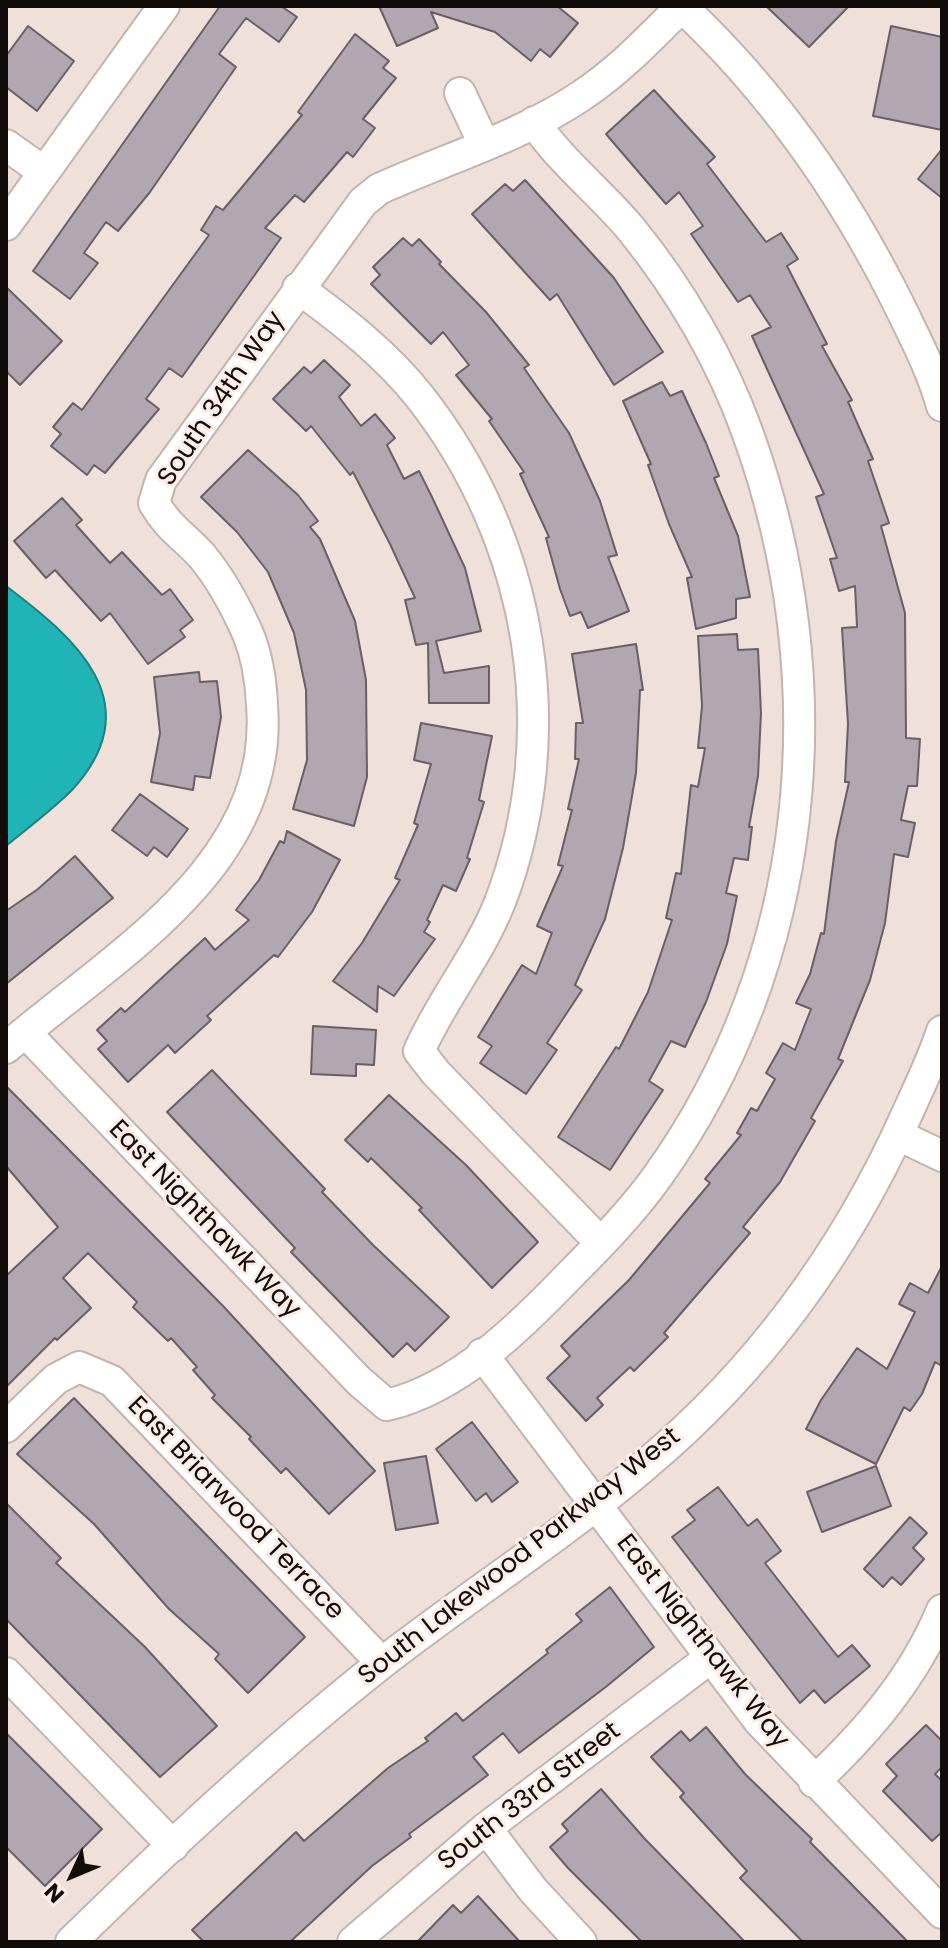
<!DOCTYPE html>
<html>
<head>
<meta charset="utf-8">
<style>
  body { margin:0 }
  #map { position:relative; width:948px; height:1948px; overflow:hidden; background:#f0e0da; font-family:Poppins,sans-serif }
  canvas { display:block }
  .frame { position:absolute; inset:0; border:8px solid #110c0a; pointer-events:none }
  .north { position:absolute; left:32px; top:1836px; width:80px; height:80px; -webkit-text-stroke:6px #fdede7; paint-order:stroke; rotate:226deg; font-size:22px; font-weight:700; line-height:32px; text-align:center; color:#110c0a }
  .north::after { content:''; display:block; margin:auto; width:28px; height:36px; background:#110c0a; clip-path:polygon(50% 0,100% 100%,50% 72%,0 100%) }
</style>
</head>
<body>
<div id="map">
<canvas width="948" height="1948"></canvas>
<div class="frame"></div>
<div class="north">N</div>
</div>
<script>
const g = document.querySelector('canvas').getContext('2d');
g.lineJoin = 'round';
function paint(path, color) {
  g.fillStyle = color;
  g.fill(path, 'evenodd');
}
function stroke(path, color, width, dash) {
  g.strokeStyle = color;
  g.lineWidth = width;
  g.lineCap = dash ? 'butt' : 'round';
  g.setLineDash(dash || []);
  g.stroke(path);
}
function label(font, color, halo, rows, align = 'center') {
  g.font = font + ' Poppins,sans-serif';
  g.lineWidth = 6;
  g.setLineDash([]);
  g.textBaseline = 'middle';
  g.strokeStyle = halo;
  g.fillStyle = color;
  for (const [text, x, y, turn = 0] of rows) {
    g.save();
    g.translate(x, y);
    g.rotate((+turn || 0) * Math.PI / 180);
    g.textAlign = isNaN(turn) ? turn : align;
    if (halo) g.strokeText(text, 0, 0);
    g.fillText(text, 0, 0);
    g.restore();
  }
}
const water = new Path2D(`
  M6,586c69,52 146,117 66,204 -20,20 -44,38 -66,56z`);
const building = new Path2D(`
  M220,6h61l16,11 -18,25 -33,-24 -27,36 17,13 -86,125 -32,39 -12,-9 -22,31 14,10 -28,36 -37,-28z
  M379,6h178l21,17 -28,34 -10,-8 -9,12 -36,-29 -64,-20 7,16 -41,18z
  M766,6h83l-40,41z
  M28,26l46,35 -37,50 -31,-24v-31z
  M891,26l51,11v93l-69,-14z
  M355,34l34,27 -6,7 13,10 -33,41 12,9 -22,29 -6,-5 -43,50 -9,-7 -30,33 16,10 -99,139 -13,-9 -23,31 13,10 -54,64 -11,-8 -7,10 -36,-29 10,-12 -8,-7 20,-24 9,7 127,-175 -8,-5 15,-24 7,4 79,-95 -4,-3z
  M654,90l61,67 -8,7 59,78 15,-9 17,26 -11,7 40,78 -5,2 30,54 -4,2 25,57 -5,2 21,62 -8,3 24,87 1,125 14,1 -3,47h-9l-7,34 14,3 -7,34 -14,-3 -9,69 -15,57 -32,79 5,2 -32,57 4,3 -35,61 -37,45 7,6 -86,100 4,4 -34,34 -4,-4 -33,31 6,7 -17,16 -39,-43 23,-22 -9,-10 68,-66 81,-97 -5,-4 36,-44 -4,-2 14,-25 6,3 18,-32 -9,-6 17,-30 12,7 16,-41 -15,-6 14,-29 11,-41 3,1 12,-93 13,-59h-4l3,-58 -6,-96 15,-1 -2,-41 -16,5 -9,-32 7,-1 -21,-61 8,-3 -72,-158 19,-9 -21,-32 -12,7 -47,-68 12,-8 -24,-34 -13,12 -60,-70z
  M942,149v49l-24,-19z
  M525,180l89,98 49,74 -49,33 -57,-91 -7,6 -78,-86 33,-30 8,7z
  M403,238l9,8 7,-7 22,23 -2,2 47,48 43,53 -5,3 45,65 31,68 17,54 -9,2 21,54 -41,17 -7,-16 -11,4 -10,-27 -14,-51 3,-1 -29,-63 4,-2 -35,-51 3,-2 -36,-44 13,-10 -26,-33 -12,12 -60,-60 9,-9 -7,-8z
  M6,287l56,54 -42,44 -14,-14z
  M324,360l26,25 -11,12 22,29 14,-12 20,24 -8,7 17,34 15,-8 13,26 33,71 16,63 -45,10 8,32 45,-7v37h-60l-1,-60 -12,2 -11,-45 10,-2 -25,-54 -37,-72 -3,3 -39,-49 -5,5 -33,-32 31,-32 7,6z
  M662,382l8,14 12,-5 24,52 13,33 -5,2 24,58 12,61 -14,2v19l-40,11 -9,-51 5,-1 -23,-53 -21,-59 3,-1 -28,-63z
  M248,450l50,45 20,26 -8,6 10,12 35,82 11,59 1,97 -13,49 -61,-17 14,-49 -1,-70 -12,-57 -26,-61 -31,-40 -36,-35z
  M62,498l20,22 -6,5 34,38 12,-11 40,43 8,-6 23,31 -13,10 5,7 -37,27 -38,-51 -9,8 -46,-51 -9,8 -32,-37z
  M737,634l1,16 20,-1 3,64 -3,63 -9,51h3l-4,33 -14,-2 -8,35 11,3 -10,48 -21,58 -21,45 -14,-6 -22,40 14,9 -53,80 -52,-33 58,-90 3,2 29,-57 24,-72 -6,-2 10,-45 5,1 10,-89 7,2 7,-39h-7l4,-42 -4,-70z
  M636,644l7,46h-3l-4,83 -13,75 -18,71 -30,66 7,5 -35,53 10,7 -31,44 -46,-31 12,-17 -14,-9 44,-72 14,9 16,-41 -15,-7 26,-60 -5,-1 14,-55 -4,-1 11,-50h-4l1,-36h7l-11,-69z
  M199,672l1,10 17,-1 4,36 -11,61 -15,-2 -2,14 -42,-8 9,-49 -6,-56z
  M421,723l71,13 -13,64 5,2 -17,56 3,1 -14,32 -13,-6 -16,35 3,2 -6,10 11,7 -41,57 -16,-10 -1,26 -44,-31 29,-38 38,-63 -5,-2 23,-53 -4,-2 17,-59 -17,-4z
  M140,794l48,35 -21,28 -13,-10 -7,9 -35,-26z
  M287,831l53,29 -28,52 -34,45 -4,-2 -67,61 4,4 -36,33 -7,-8 -40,37 -30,-33 9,-8 -10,-11 24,-22 4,4 80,-74 10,12 34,-30 -13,-10 23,-30 21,-39 4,2z
  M75,856l38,42 -107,86v-73l32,-22z
  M313,1026l63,4 -2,35 -18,-1v12l-45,-2z
  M212,1070l113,119 -3,3 51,53 76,72 -34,34 -8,-8 -14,14 -102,-105 4,-4 -128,-136z
  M6,1086l218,221 151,164 -46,43 -43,-46 -5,5 -32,-34 2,-2 -39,-39 3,-3 -22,-25 4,-3 -26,-29 -3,3 -35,-34 4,-5 -49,-49 -25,25 28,30 -34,32 -2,-2 -49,49v-111l52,-49 -52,-61z
  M389,1095l77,70 72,77 -46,46 -73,-78 3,-2 -51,-50 -3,4 -23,-22z
  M942,1266v100l-7,-4 -13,32 -12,17 -6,-4 -28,57 -70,-35 15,-29 36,-52 30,21 28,-57 -16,-8 11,-21 18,10z
  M74,1398l231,239 -57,56 -33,-34 4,-5 -50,-45 -75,-85 -77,-70z
  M472,1422l46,60 -26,20 -6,-9 -10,8 -40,-52z
  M426,1456l12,67 -42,7 -12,-67z
  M876,1466l15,40 -69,26 -15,-40z
  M718,1487l30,39 9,-7 24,32 -16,12 73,94 14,-12 18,21 -45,37 -11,-13 -14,13 -128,-166 23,-17 -8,-10z
  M6,1503l55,55 -5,5 89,84 72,79 -57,51 -154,-158z
  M910,1517l17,16 -14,15 11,11 -23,26 -9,-8 -9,10 -19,-18z
  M610,1587l44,60 -47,39 -88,67 -16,-20 -30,24 15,18 -79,59 2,3 -39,29 -82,76h-86l-12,-12 104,-98 8,9 84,-73 40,-27 -3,-3 31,-25 7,8 85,-68 -2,-3 36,-29 -6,-7z
  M926,1725l16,16v26l-7,7 7,7v51l-10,9 -49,-50 14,-15 -11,-12z
  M706,1727l39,47 67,65 -2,3 98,100h-105l-63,-64 7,-7 -67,-74 4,-4 -33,-36 30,-26 9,10z
  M6,1733l96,96 -57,57 -39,-39z
  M601,1789l43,49 101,104h-103l-74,-74 -18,-21 18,-16 -6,-7z
  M478,1896l42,46h-103l36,-37 8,8z`);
const minor = new Path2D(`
  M681,6c92,86 162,186 218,299 16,33 33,65 43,101
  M460,93l24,51
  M6,145l38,27
  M6,225l158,-219
  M298,288c44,32 88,66 122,109 112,143 145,335 80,505 -21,53 -58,97 -81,149l17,22 165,170
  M25,1032l334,349 28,24c72,-17 134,-79 184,-131 30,-30 61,-62 86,-97 155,-216 180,-496 91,-743 -26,-73 -68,-145 -117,-205 -31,-37 -70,-67 -97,-107
  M6,1048c107,-92 269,-182 256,-343 -1,-24 -5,-49 -14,-71 -12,-27 -27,-55 -46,-78 -19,-21 -33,-27 -48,-53l7,-23 202,-278 16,-13c66,-30 141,-52 202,-93 38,-25 69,-58 101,-90
  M898,1135l44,21
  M482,1354l277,367 183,192
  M6,1427l50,-48 23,-12 33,14 270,282
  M6,1673l167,173
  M814,1782c53,-50 100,-104 128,-172
  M486,1828l47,62 48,52
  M71,1942c99,-97 202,-193 311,-279 86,-67 179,-126 262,-197 115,-96 202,-216 263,-352 12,-27 26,-55 35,-83
  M353,1942l133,-114 224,-170`);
const streetNames = [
  ["South 34th Way",222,399,-56],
  ["East Nighthawk Way",204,1220,46],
  ["East Briarwood Terrace",235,1509,46],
  ["South Lakewood Parkway West",520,1557,-38],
  ["East Nighthawk Way",702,1642,52],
  ["South 33rd Street",530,1797,-38]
];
paint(water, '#20b4b6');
stroke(water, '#1c8282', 2);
paint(building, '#b2a6b0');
stroke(building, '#695f67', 2);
stroke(minor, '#c3b4af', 34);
stroke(minor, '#fff', 30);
label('26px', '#110c0a', '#fdede7', streetNames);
</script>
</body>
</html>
